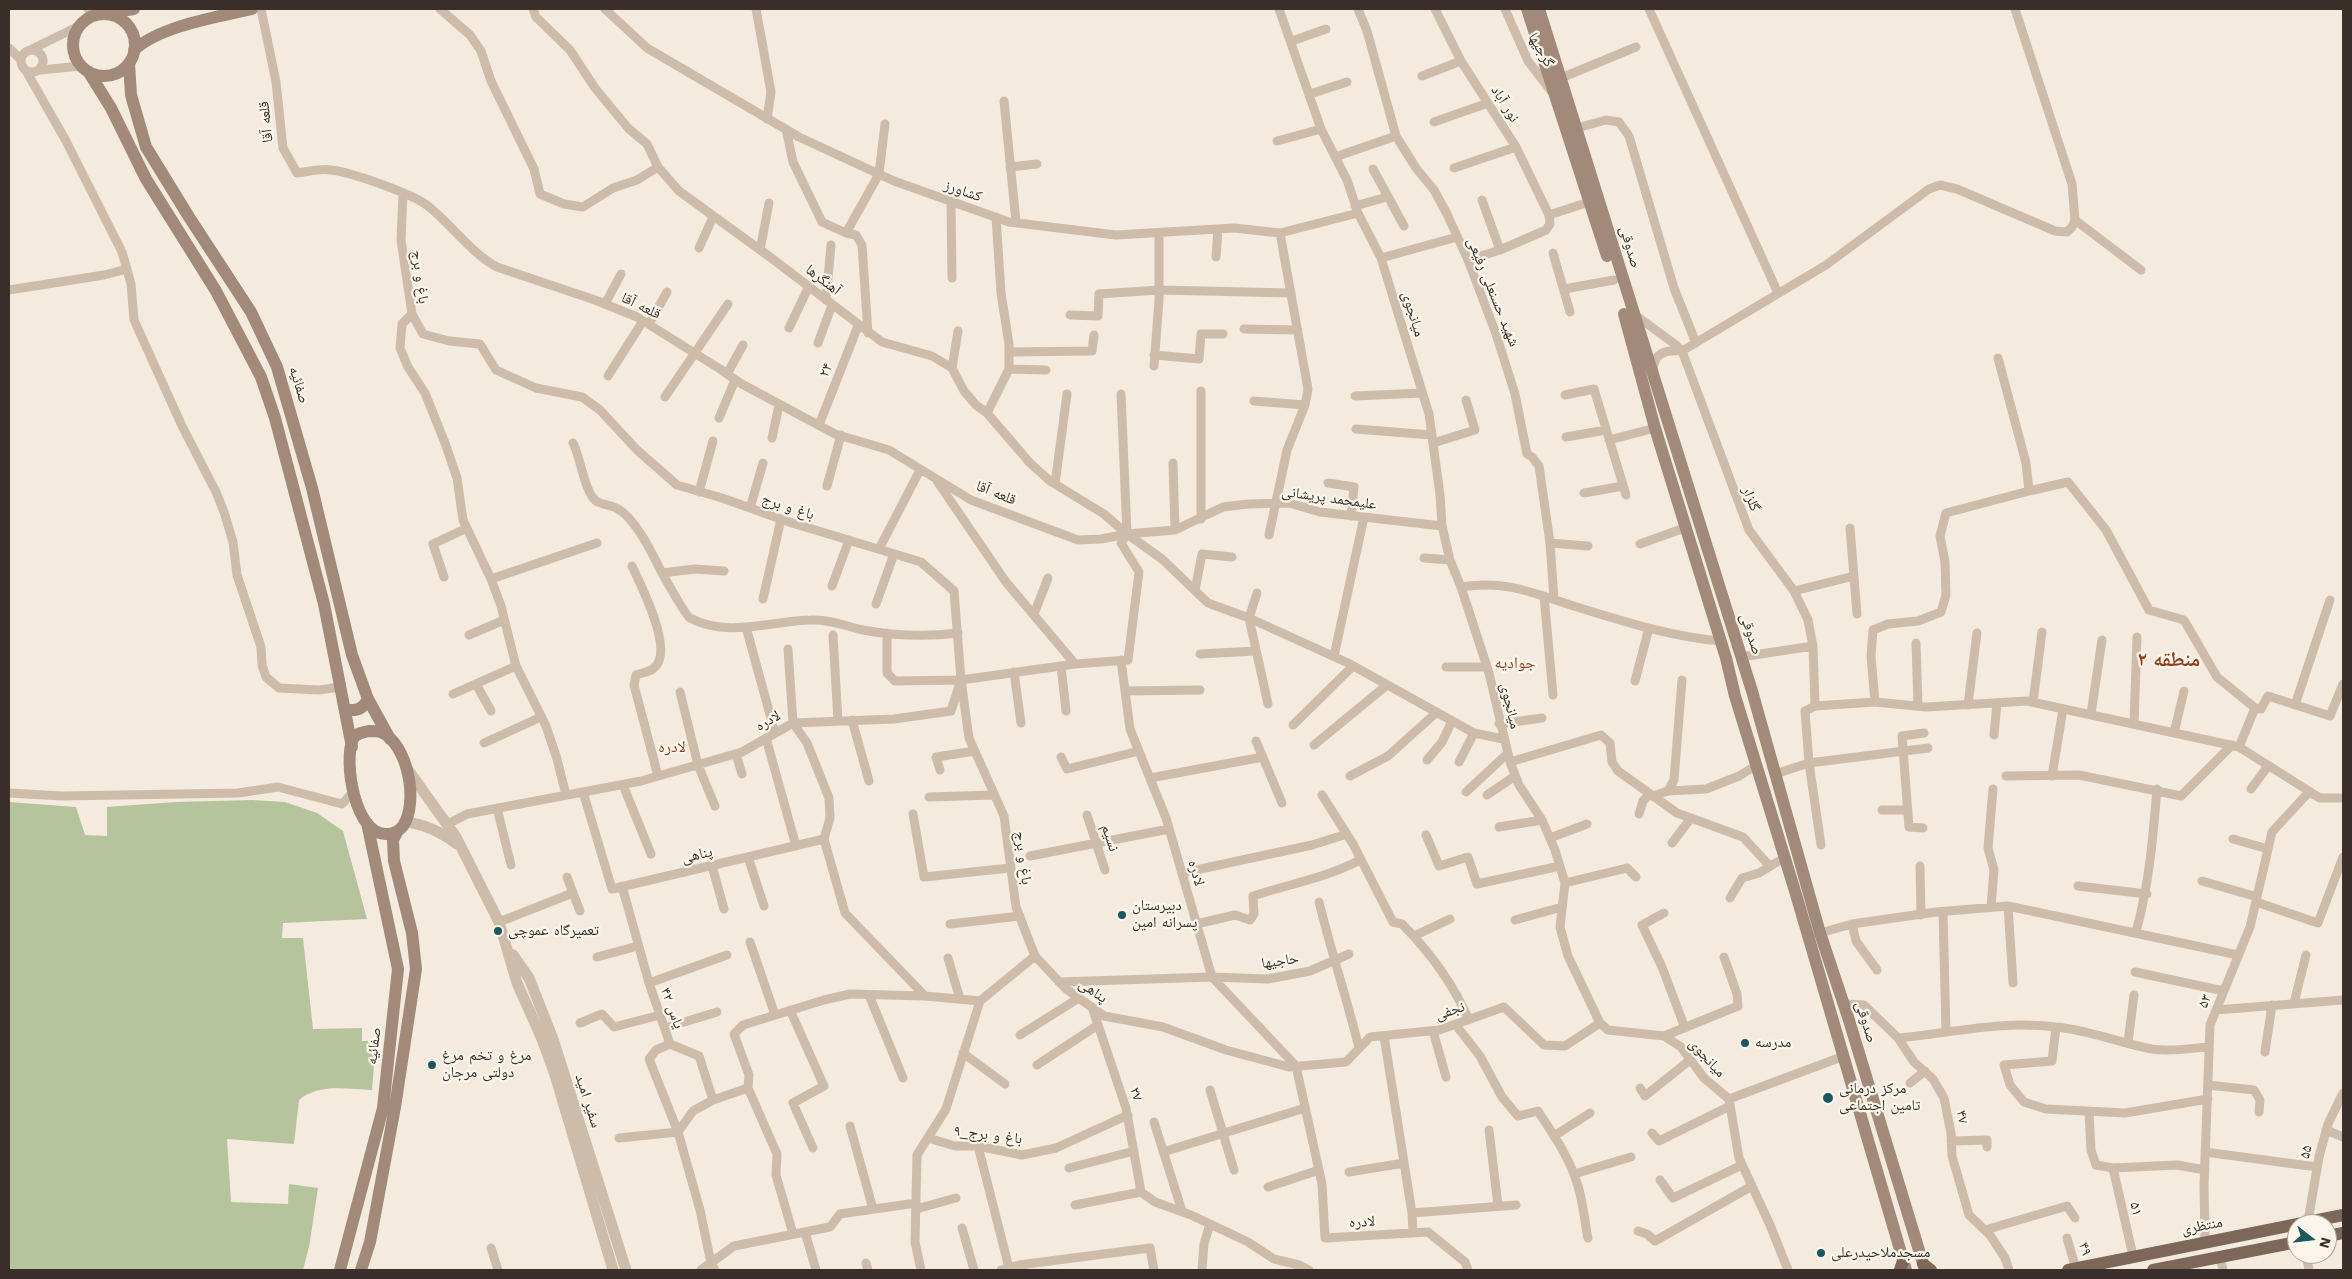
<!DOCTYPE html>
<html>
<head>
<meta charset="utf-8">
<style>
  body { margin:0 }
  #map { position:relative; width:2352px; height:1279px; overflow:hidden; background:#f4ebde; font-family:"Work Sans",sans-serif }
  canvas { display:block }
  .frame { position:absolute; inset:0; border:10px solid #3a2f29; pointer-events:none }
  .north { position:absolute; left:2287px; top:1214px; width:50px; height:50px; box-sizing:border-box; background:#fbf5eb; border:1px solid #aea69d; border-radius:50%; rotate:106deg; font-size:14px; font-weight:700; line-height:20px; text-align:center; color:#3a2f29 }
  .north::after { content:''; display:block; margin:auto; width:18px; height:22px; background:#1c565e; clip-path:polygon(50% 0,100% 100%,50% 72%,0 100%) }
</style>
</head>
<body>
<div id="map">
<canvas width="2352" height="1279"></canvas>
<div class="frame"></div>
<div class="north">N</div>
</div>
<script>
const g = document.querySelector('canvas').getContext('2d');
g.lineJoin = 'round';
function paint(path, color) {
  g.fillStyle = color;
  g.fill(path, 'evenodd');
}
function stroke(path, color, width, dash) {
  g.strokeStyle = color;
  g.lineWidth = width;
  g.lineCap = dash ? 'butt' : 'round';
  g.setLineDash(dash || []);
  g.stroke(path);
}
function label(font, color, halo, rows, align = 'center') {
  g.font = font + ' "Work Sans","Noto Naskh Arabic",sans-serif';
  g.lineWidth = 4.5;
  g.setLineDash([]);
  g.textBaseline = 'middle';
  g.strokeStyle = halo;
  g.fillStyle = color;
  for (const [text, x, y, turn = 0] of rows) {
    g.save();
    g.translate(x, y);
    g.rotate((+turn || 0) * Math.PI / 180);
    g.textAlign = isNaN(turn) ? turn : align;
    if (halo) g.strokeText(text, 0, 0);
    g.fillText(text, 0, 0);
    g.restore();
  }
}
const green = new Path2D(`
  M252,800l33,2 32,11 26,18 24,88 -84,4 -1,15h21l10,91 49,-1v13h14l-4,49c-24,-1 -54,-7 -73,10l-5,44 -67,-5 4,63 57,2 1,-20 29,4 -9,59 -6,23h-294v-468l67,5 9,28 22,1v-29l68,-5z`);
const minor = new Path2D(`
  M88,9l5,7
  M261,9l15,73 7,66 14,25c10,-1 23,-5 34,-3 20,2 82,24 97,36 24,19 42,46 69,61l98,33 42,17 83,52 20,14 95,51 54,16 82,50 107,40 23,-1 26,-5 48,-4 48,-23 25,-3 41,-1 31,9 122,14
  M440,9l30,26 11,16 10,30 43,88 6,25 24,10 19,3 30,-19 24,-8 21,-13
  M533,9l3,8 34,33 25,38 33,40 19,16 11,23 21,24 91,66 112,85 50,14 20,12 12,23 12,14 11,8 43,50 20,18 54,33 23,20 35,25 46,44 41,15 99,45 126,70 29,6
  M605,9l42,39 152,89 95,44 115,41 107,13 118,-7 46,5 78,-20
  M756,9l15,83 -4,27
  M1279,9l42,120 26,51 11,33 23,45 48,156 11,81 2,31 8,34 11,27 28,86 21,89 9,23 23,35 13,30 10,33 -5,44 8,29 32,67 8,7 56,6 17,11 23,31 25,21 10,59 31,67 18,45
  M1358,9l9,22 29,105 20,32 18,22 13,24 21,46 28,74 19,60 12,60 5,3 7,9 11,77 4,56
  M1435,9l26,52 55,86 33,68
  M1505,9l23,52 23,30
  M1649,9l129,284
  M1292,41l34,-12
  M9,48l12,12
  M21 61a11 11 0 1 1 22 0a11 11 0 1 1-22 0Z
  M30,50l51,-25
  M25,69l41,72 56,111 9,32 3,36 48,106 34,66 8,20 9,30 4,33 24,72 1,18 4,12 13,11 40,2 21,-3
  M40,70l42,-4
  M1422,76l39,-15
  M1561,78l75,-31
  M1310,94l37,-12
  M1004,101l12,121
  M1434,122l54,-19
  M1577,128l29,-8 13,2 10,14 45,152 22,55
  M786,129l7,33 29,60 24,11 10,2 6,10 6,88
  M1277,141l44,-12
  M1335,157l61,-21
  M1010,167l27,-3
  M1454,168l62,-21
  M1373,169l31,57
  M403,193l-2,47 11,74 11,20 26,7 31,3 16,26 40,18 46,9 18,13 37,40 40,35 45,13 70,25 129,39 33,29 7,89 8,58 35,78 12,91 19,49
  M1482,200l18,50
  M951,201l1,77
  M1355,206l32,-9
  M2075,220l66,50
  M846,233l33,-59 6,-50
  M699,248l14,-31
  M760,250l9,-47
  M1553,253l17,59
  M1216,257l2,-28
  M1381,258l76,-21
  M1468,260l32,-10 46,-20 4,-6 -1,-9 40,-13
  M1564,289l50,-9
  M9,290l95,-15 23,-6
  M826,300l5,-55
  M605,304l16,-30
  M412,314l-10,10 -2,24 8,19 17,26 20,50 12,35 6,42 28,59 10,27 15,60 30,60 11,33 9,36
  M1634,314l42,31 6,6 67,179 45,61 14,29 5,26
  M1070,315l28,1 1,-22 60,-4 132,3
  M649,324l18,-32
  M789,328l20,-42
  M1244,329l54,1
  M818,343l14,-38
  M1009,352l83,-1 2,-16
  M1154,355l45,4 2,-25h22
  M1154,366l5,-66v-67
  M952,368l6,-37
  M1009,369l37,1
  M1653,371c1,-19 12,-21 29,-20l144,-86 103,-76 11,-4 17,4 98,42 12,1 5,-5 3,-7 -3,-36 -57,-175
  M727,374l16,-29
  M608,376l35,-55
  M1201,391v128
  M1121,394l6,140
  M1565,395l29,-6 32,106
  M1355,396l67,-3
  M665,397l63,-93
  M1254,401l51,4
  M987,413l22,-44v-25l-8,-51 -5,-76
  M719,418l16,-38
  M819,425l39,-99
  M1356,429l76,6
  M1566,437l40,-7
  M772,438l7,-33
  M1609,440l46,-12
  M573,443c8,15 11,48 23,58 6,4 16,4 22,8 18,10 35,46 44,64
  M1433,443l42,-13 -9,-30
  M1173,463l2,67
  M937,481l69,101 69,82
  M1328,483l26,4 -3,29
  M1055,484l12,-90
  M827,486l14,-51
  M2029,491l39,-9 38,48 43,80 35,10 33,57 38,31
  M699,492l14,-51
  M1584,493l39,-7
  M750,508l13,-45
  M1850,528l7,86
  M1269,535l18,-85 18,-45 3,-16 -28,-156
  M1550,543l38,3
  M1640,544l47,-17
  M879,549l41,-79
  M1424,558l26,2
  M632,566c9,20 43,85 22,102 -4,4 -13,5 -18,7l-2,10 24,91
  M724,571l-29,-2 -33,4c4,7 24,43 28,45 37,20 81,3 121,2 18,-1 34,6 52,10 32,6 63,7 95,3
  M444,577l-11,-33 34,-16
  M491,579l106,-36
  M832,586l17,-46
  M1461,587c46,-8 76,8 119,21 46,14 93,29 141,33
  M1195,590l7,-36 30,3
  M1794,591l60,-15
  M1257,593l-8,25 19,86
  M1544,596l9,99
  M763,599l18,-80
  M876,604l18,-50
  M1034,614l14,-36
  M746,627l29,106
  M887,633v40l8,8 66,-1 114,-16 53,-4 11,-88 -18,-29 6,-9
  M469,635l35,-15
  M833,635l5,86
  M1916,643l2,63
  M788,649l5,74 14,20 22,55 1,20 -6,21
  M1200,654l56,-3
  M1334,656l30,-139
  M1741,657l72,-11 2,60 60,-4 51,5 101,-6 212,46 81,51
  M1061,666l5,45
  M1446,667h41
  M1014,672l7,51
  M1635,681l14,-53
  M476,684l15,27
  M1125,691l75,-1
  M680,692l18,73 17,41
  M453,694l63,-28
  M1875,702l-4,-46 2,-26 15,-6 30,-3 23,-9 5,-17 -1,-33 -5,-26 6,-23 83,-22 -3,-28 -28,-105
  M2033,702l9,-70
  M1968,705l9,-72
  M2295,705l35,-105
  M1815,706l-10,5 4,52 12,82
  M2091,714l11,-74
  M852,720l17,61
  M1499,724l43,-6
  M2134,724l3,-87
  M1293,725l60,-59
  M2174,733l10,-42
  M1994,735l3,-32
  M766,738l30,108
  M1256,741l26,62
  M484,743l57,-26
  M1314,745l73,-60
  M2239,747l16,-39 6,1 7,-13 62,20 13,-32
  M736,754l6,20
  M1061,757l6,12 72,-18
  M1427,760l15,-18 10,-21
  M1459,762l15,-29
  M1510,762l91,-27 9,8 2,19 6,9 59,42 66,24 23,25 5,3
  M940,770l-4,-13 39,-6
  M1775,774l34,-11 119,-15
  M1350,776l38,-20 49,-44
  M2006,776l73,-1 102,21 51,-51
  M2052,776l11,-67
  M1150,778l113,-21
  M623,785l28,69
  M2251,789l17,-23
  M1668,791l38,-2 33,-13 18,-11
  M583,792l29,97 212,-50 21,74 80,83 55,5 55,-45 30,32 39,28 59,11 63,23 63,17 57,-5 24,-25 69,-7 65,-23 40,38 21,1 35,-23
  M1466,792l41,-38
  M9,793l53,3 176,-3 40,-6 64,17 11,-12
  M1322,795l31,49 40,78 9,2c28,28 51,60 67,96
  M1487,795l28,-19
  M1653,796l15,-5 6,-11 8,-100
  M929,797l65,-2
  M497,808l14,57
  M1882,810h26
  M913,814l11,63 86,-9
  M1639,814l4,-13 7,-7
  M1087,815l18,55
  M448,824l19,-10 174,-33 101,-29 51,-29 101,-4 57,-8 9,-28
  M1499,827l43,-7
  M1923,828l-14,-1 -7,-91 22,-3
  M1426,835l13,31 29,-9 9,27 83,-18
  M1550,838l37,-14
  M2233,839l35,10
  M1672,843l19,-25
  M1030,856l139,-27
  M748,857l16,49
  M712,866l12,43
  M1920,866l1,49
  M1182,873l130,-28 35,-11
  M567,877l6,16
  M2202,881l55,16
  M1565,883l62,-15 9,9
  M622,886l27,97 21,61 29,12 14,44 -20,11 -15,21 22,78 11,53 4,7
  M2078,886l69,8
  M1730,898l12,-20 17,-5 25,-15
  M1319,902c12,49 28,97 40,146
  M2256,902l62,21 25,-66
  M2008,906l5,77
  M1991,907l3,-37 -6,-22 5,-59
  M1943,912l3,120
  M1664,913l-22,12 20,42 23,61
  M1515,920l47,-13
  M499,922l74,-29 7,18
  M950,924l70,-8
  M1196,924l39,-9 15,5 4,-6 -1,-18c36,-12 73,-18 107,-36
  M1852,924l4,17 21,29
  M2136,932c13,-47 17,-94 21,-143
  M1820,933l32,-9 84,-12 72,-6 230,49
  M1414,936l36,-17
  M750,942l25,73
  M597,957l41,-11
  M948,958l12,41
  M2135,972l89,19
  M1212,977l56,2 42,-8 39,-17
  M1212,977l84,89
  M1059,982l153,-5 -46,-159 -36,-89 -9,-69
  M649,983l78,-28
  M869,995l34,83
  M2294,1003l12,-48
  M1844,1004l20,1 34,33 16,24 19,17 11,19 7,35 1,23 17,59 21,20 15,23 4,12
  M1092,1007l34,101 15,84
  M790,1010l34,76 -31,17 20,45
  M2216,1010l127,-10
  M580,1023l22,-9 12,13 46,-12
  M1455,1024l25,32 22,41 16,19 20,-5c14,22 30,44 38,69 7,18 8,39 12,58
  M2056,1027l-4,34 -48,4 6,20 14,17 22,7 79,4 83,-14
  M665,1028l52,-16
  M1433,1031l13,46
  M1020,1035l59,-37
  M1384,1036l28,177 1,20
  M1664,1036l74,-30 -1,-12 -13,-37
  M1898,1038c53,-5 105,-18 158,-11 33,3 64,16 96,22 19,3 39,-1 57,-2
  M2128,1042l6,-47
  M2265,1052l7,-47
  M963,1053l42,31
  M1037,1065l61,-40
  M1296,1066l26,118 3,54 103,-6 37,30 3,8
  M1910,1083l15,-12
  M2208,1085l46,5 6,10 -1,12
  M748,1088l29,66 -1,21 17,59
  M1640,1088l5,8 45,-36
  M1210,1090l24,80
  M1729,1099l115,-43
  M713,1100l35,-12 1,-13 -15,-41 9,-9 81,-25 26,-6 75,2
  M2089,1112l2,38 5,15 17,3 64,-3 28,5
  M1154,1122l28,89
  M850,1126l23,83
  M1489,1130l9,76
  M2326,1130l17,7
  M1652,1133l7,8 71,-35
  M1554,1136l36,-23
  M619,1138l59,-6 -29,-73 7,-9 14,-6
  M928,1138l27,8h23l44,9 34,-7 72,-33
  M1951,1141l36,-1v7
  M978,1146l31,122
  M1163,1152l142,-44
  M2205,1152l112,15
  M1069,1168l65,-17
  M2113,1168l20,88
  M1349,1172l55,-9
  M1574,1174l57,-17
  M1660,1180l13,18 69,-33
  M1268,1187l51,-17
  M1075,1205l66,-13 14,10 36,13 57,27 26,17 25,6 10,5
  M916,1209l40,-11
  M1412,1213l104,-8
  M2308,1221l11,-64 9,-33 15,-31
  M962,1228l12,42
  M1985,1230l82,-24 8,12
  M1638,1231l9,3 8,7 97,-55
  M805,1232l11,38
  M2067,1238l9,31
  M2205,1242l-1,-56 6,-161 40,-98 22,-95 37,-40 11,6h23
  M491,1248l7,22
  M2306,1254l3,16
  M2220,1257l3,13
  M866,1263l2,7
  M701,1270l33,-24 96,-19 10,-13 76,-11
  M921,1270l-6,-28 2,-87 29,-46 34,-108
  M1001,1270l18,-5 131,-17 4,22
  M1202,1270l2,-26 6,-20`);
const tertiary = new Path2D(`
  M406,767l50,70 43,85 18,61 25,56 13,36 58,195
  M405,822c20,2 36,10 52,22
  M513,955l16,23 24,61 73,231`);
const secondary = new Path2D(`
  M1527,9l80,247
  M1539,9l213,682 68,242 28,84 77,253
  M107,13l27,-4
  M73 45a31 31 0 1 1 62 0a31 31 0 1 1-62 0Z
  M134,50c26,-24 83,-33 118,-41
  M129,63l2,32 15,52 43,70 62,95 26,55 35,121 40,167 16,44 22,40
  M88,71l23,37 35,71 70,112 45,86 14,41 49,186 28,143
  M1624,314l31,114 71,230 9,38 60,195 111,379
  M345,709c11,3 18,0 23,-10
  M369,731c4,0 9,0 12,1 27,12 38,70 22,94 -4,5 -9,8 -16,8 -32,2 -44,-73 -34,-95 3,-6 10,-7 16,-8z
  M340,1270l43,-162 15,-139 -31,-146
  M361,1270l9,-28 25,-135 21,-138 -4,-36 -18,-72 -1,-21 4,-8`);
const primary = new Path2D(`
  M2327,1236l16,-3
  M1923,1264l8,6
  M1900,1270l3,-9
  M2068,1270l275,-55
  M2153,1270l144,-28`);
const markers = [
  [1122,915,5,"#1c565e"],
  [498,931,5,"#1c565e"],
  [1745,1043,5,"#1c565e"],
  [432,1065,5,"#1c565e"],
  [1828,1098,6,"#1c565e"],
  [1821,1253,5,"#1c565e"]
];
const streetNames = [
  ["گرجیها",1541,50,60],
  ["نور آباد",1505,104,58],
  ["قلعه آقا",266,122,-96],
  ["کشاورز",963,191,19],
  ["صدوقی",1630,247,74],
  ["باغ و برج",420,277,82],
  ["آهنگرها",823,280,38],
  ["شهید حسنعلی رفیعی",1493,292,68],
  ["قلعه آقا",641,306,26],
  ["میانجوی",1413,314,73],
  ["۲۴",826,370,-68],
  ["صفائیه",299,385,73],
  ["قلعه آقا",996,493,22],
  ["علیمحمد پریشانی",1329,498,8],
  ["گلزار",1751,499,68],
  ["باغ و برج",788,507,18],
  ["صدوقی",1751,634,72],
  ["میانجوی",1510,706,77],
  ["لادره",768,721,-30],
  ["نسیم",1110,838,72],
  ["پناهی",697,855,-13],
  ["باغ و برج",1023,858,82],
  ["لادره",1196,873,74],
  ["حاجیها",1280,961,-8],
  ["پناهی",1093,991,35],
  ["۵۳",2205,1001,-68],
  ["یاس ۴۲",672,1008,70],
  ["نجفی",1450,1011,-18],
  ["صدوقی",1866,1022,73],
  ["صفائیه",374,1046,-83],
  ["میانجوی",1707,1058,48],
  ["۲۷",1136,1094,72],
  ["سفیر امید",588,1101,72],
  ["۴۷",1962,1117,79],
  ["۹_باغ و برج",988,1135,7],
  ["۵۵",2306,1152,-77],
  ["۵۱",2136,1209,78],
  ["لادره",1362,1222,-3],
  ["منتظری",2202,1226,-11],
  ["۴۹",2085,1249,72]
];
const poiNames = [
  ["دبیرستان",1132,906],
  ["پسرانه امین",1132,923],
  ["تعمیرگاه عموچی",508,931],
  ["مدرسه",1755,1043],
  ["مرغ و تخم مرغ",442,1056],
  ["دولتی مرجان",442,1073],
  ["مرکز درمانی",1839,1089],
  ["تامین اجتماعی",1839,1106],
  ["مسجدملاحیدرعلی",1831,1253]
];
const neighbourhoodNames = [
  ["جوادیه",1515,663],
  ["لادره",672,747]
];
const districtNames = [
  ["منطقه ۲",2169,660]
];
paint(green, '#b5c49d');
stroke(minor, '#cdbca9', 9);
stroke(tertiary, '#cdbca9', 11);
stroke(secondary, '#a18a7a', 12);
stroke(primary, '#7c6759', 12);
for (const [x, y, r, color] of markers) {
  const dot = new Path2D();
  dot.arc(x, y, r, 0, 2 * Math.PI);
  g.fillStyle = color;
  g.fill(dot);
  stroke(dot, '#fbf5eb', 2);
}
label('15px', '#3a2f29', '#fbf5eb', streetNames);
label('15px', '#3a2f29', '#fbf5eb', poiNames, 'left');
label('16px', '#8d3f1e', '#fbf5eb', neighbourhoodNames);
label('bold 20px', '#8d3f1e', '#fbf5eb', districtNames);
</script>
</body>
</html>
